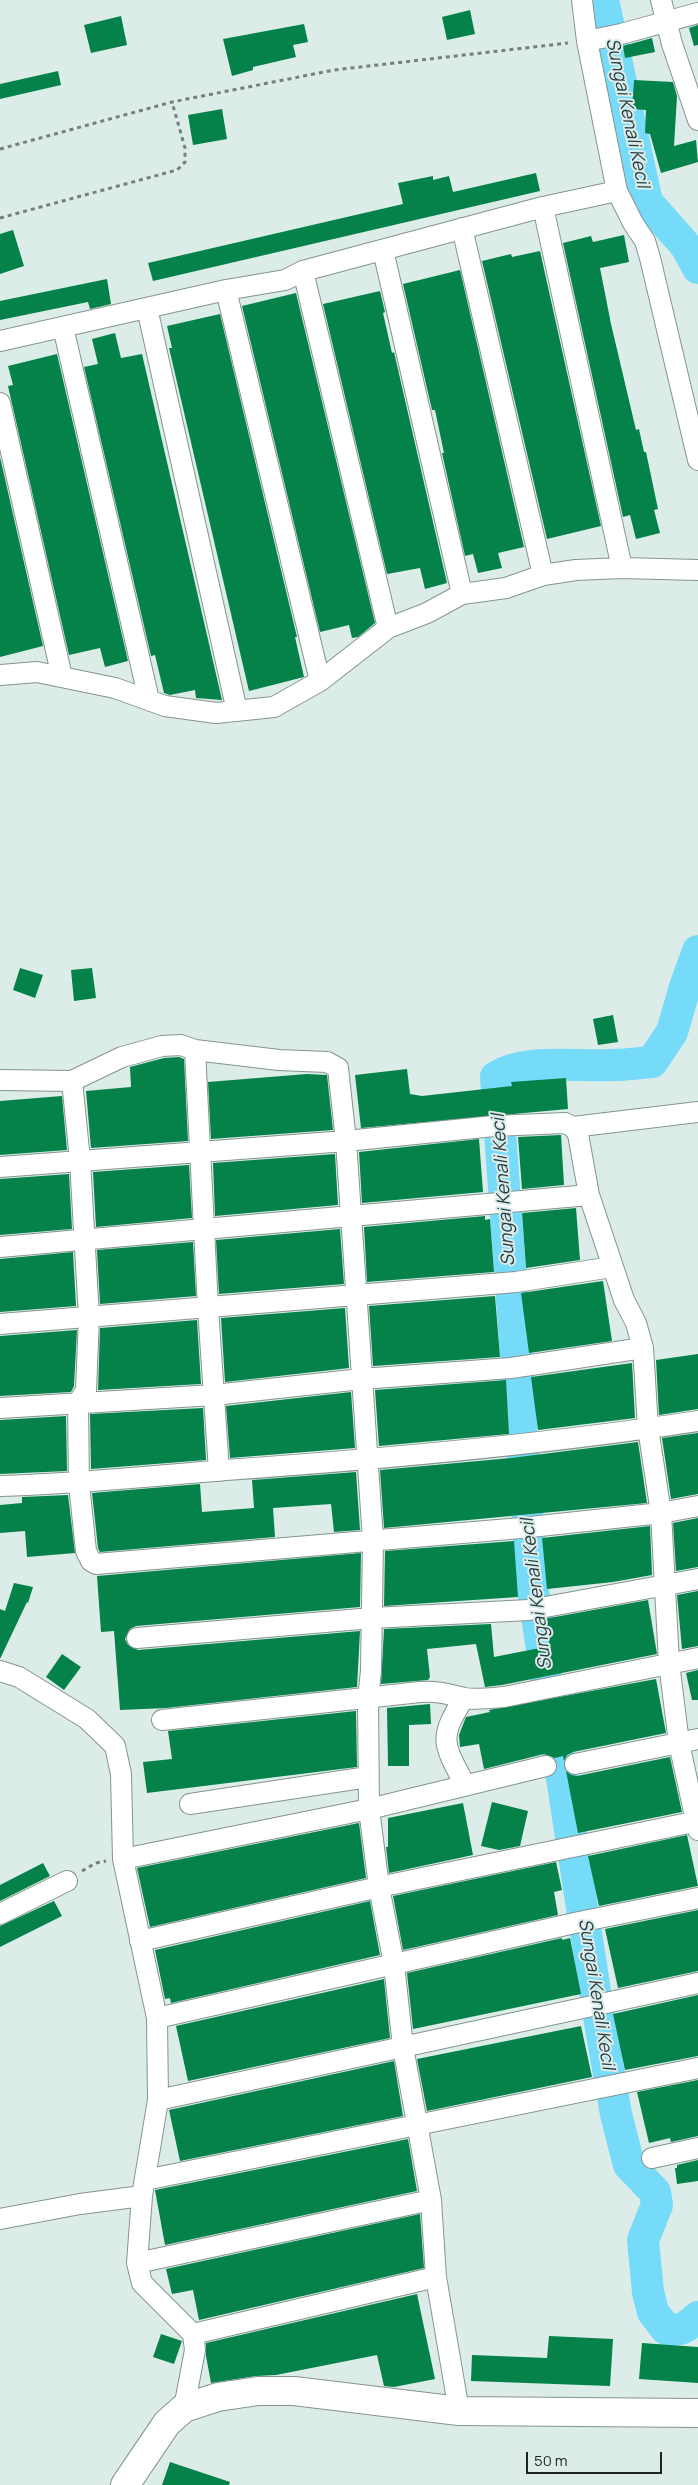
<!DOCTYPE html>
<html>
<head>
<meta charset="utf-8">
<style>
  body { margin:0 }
  #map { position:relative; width:698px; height:2485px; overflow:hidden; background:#dcece8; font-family:Manrope,sans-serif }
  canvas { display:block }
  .scale { position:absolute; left:526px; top:2452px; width:136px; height:22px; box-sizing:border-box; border:2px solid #1e2422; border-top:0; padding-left:6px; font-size:15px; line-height:18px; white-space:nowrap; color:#1e2422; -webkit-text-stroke:4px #dcece8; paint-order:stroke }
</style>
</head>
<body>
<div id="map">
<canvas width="698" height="2485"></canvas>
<div class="scale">50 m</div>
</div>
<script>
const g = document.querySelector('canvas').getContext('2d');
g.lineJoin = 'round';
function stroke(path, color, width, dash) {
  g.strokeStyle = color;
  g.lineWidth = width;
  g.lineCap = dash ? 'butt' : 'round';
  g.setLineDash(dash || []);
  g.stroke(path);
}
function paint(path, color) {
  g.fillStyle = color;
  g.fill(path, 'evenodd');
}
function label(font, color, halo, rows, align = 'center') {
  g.font = font + ' Manrope,sans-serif';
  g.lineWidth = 4;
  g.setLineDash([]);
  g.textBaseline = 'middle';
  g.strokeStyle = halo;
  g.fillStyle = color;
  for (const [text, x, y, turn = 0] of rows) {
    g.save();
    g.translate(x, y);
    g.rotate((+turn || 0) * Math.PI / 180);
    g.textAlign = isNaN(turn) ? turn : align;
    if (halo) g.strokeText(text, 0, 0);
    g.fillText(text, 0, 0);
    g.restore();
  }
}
const river = new Path2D(`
  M603,0l44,202 39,44 12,22
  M698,951l-13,36 -13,45 -20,30c-13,1 -26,3 -39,3 -35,2 -87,-7 -117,12l37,514 66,426 17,97 13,51 26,27 2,13 -14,35 5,52 5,20 13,17c14,3 21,-2 32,-12`);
const building = new Path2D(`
  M470,10l5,24 -28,6 -5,-23z
  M121,16l6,29 -36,8 -7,-28z
  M304,24l4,18 -15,3 3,12 -43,10v3l-21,6 -9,-37z
  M698,25v20l-4,1 -5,-18z
  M652,38l3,14 -30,6 -2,-12z
  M58,71l3,14 -61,14v-15z
  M634,80l39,2 4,14 -3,50 22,-6 2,22 -37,11 -11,-39 -5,-1 1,-23 -14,-1z
  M222,109l5,30 -34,6 -5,-30z
  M536,173l4,18 -387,90 -5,-18 255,-59 -5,-21 35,-7v4l16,-4 4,16z
  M13,230l11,36 -24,8v-40z
  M624,235l5,27 -29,6 11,56 25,106 3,-1 5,23h2l12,57 -4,1 6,23 -24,6 -6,-24 -7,2 -60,-274 28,-7 2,6z
  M540,251l61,275 -54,13 -65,-278 29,-7 1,3z
  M460,270l64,277 -26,6 4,15 -24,5 -5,-19 -8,2 -23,-103h2l-9,-43h-3l-29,-126z
  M107,279l4,25 -21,5 -2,-7 -88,18v-19z
  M380,291l5,21 -2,1 9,40 2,-1 53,231 -22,6 -5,-21 -33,6 -64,-270z
  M296,293l79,330 -17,14 -6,1 -3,-13 -29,7 -78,-326z
  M220,314l77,323h-2l9,40 -55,14 -80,-343h3l-5,-22z
  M115,333l6,25 21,-4 80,346 -26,-2 -1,-8 -25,5 -6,-2 -9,-38 -4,1 -67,-289 14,-3 -6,-25z
  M57,354l71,307 -23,6 -5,-19 -31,7 -61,-269 5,-1 -5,-19z
  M0,457l43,189 -43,11z
  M20,968l23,7 -8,23 -22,-8z
  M92,968l4,30 -22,3 -3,-31z
  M613,1015l5,27 -20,3 -5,-26z
  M179,1057l5,2 4,82 -97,7 -5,-57 45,-4 -1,-20 34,-9z
  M407,1069l3,25 12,2 90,-10 -1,-4 55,-4 2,31 -207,19 -6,-53z
  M307,1074l20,1 6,55 -122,9 -3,-57z
  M62,1096l5,54 -67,5v-54z
  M561,1135l3,50 -42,4 -4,-52z
  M479,1139l4,53 -121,11 -3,-51z
  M335,1154l3,51 -123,11 -2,-53z
  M189,1165l3,53 -96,9 -3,-55z
  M69,1174l3,55 -72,6v-56z
  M576,1208l4,52 -54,8 -4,-55z
  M485,1216v4l5,-1 4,53 -127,10 -3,-55z
  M340,1229l4,55 -125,10 -3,-54z
  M193,1242l3,54 -96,8 -3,-54z
  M73,1252l3,54 -76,6v-53z
  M603,1281l9,60 -83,12 -8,-60z
  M495,1296l5,61 -127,9 -4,-60z
  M345,1308l4,60 -124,14 -4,-64z
  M197,1320l4,64 -103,6 2,-62z
  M77,1330l-3,56 -3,6 -71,4v-60z
  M698,1354v55l-39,6 -3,-55z
  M632,1363l3,55 -97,12 -7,-53z
  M506,1380l3,54 -130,12 -4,-56z
  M351,1392l4,56 -125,10 -4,-52z
  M203,1408l3,52 -115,9 -1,-55z
  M66,1416l1,55 -67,3v-54z
  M698,1433v61l-27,5 -9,-61z
  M638,1442l9,61 -263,25 -4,-58 131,-12z
  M356,1472l4,58 -26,2 -3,-28 -58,4 2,29 -175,15 -2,-4 -6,-55 108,-9 2,28 52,-4 -2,-28z
  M68,1495l7,58 -48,4 -2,-26 -25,2v-28l22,-2v-6z
  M698,1518v49l-22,4 -3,-48z
  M650,1526l2,49 -39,7 -66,7 -5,-51z
  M514,1541l4,56 -134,9 1,-55z
  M361,1553l-1,54 -224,19 -6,3 -5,10 3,6 10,5 222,-19 -3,56 -191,21 -46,2 -6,-79 -13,1 -4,-56z
  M14,1583l19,4 -5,16 -1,-1 -27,57v-50l5,2z
  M698,1591v55l-16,3 -5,-54z
  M648,1600l9,54 -155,31 -17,2 -9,-43 -49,5 3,28 -2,3 -47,4 3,-55 107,-5 3,33 56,-11 -6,-27z
  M62,1654l19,13 -17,23 -18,-13z
  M698,1670v30h-6l-6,-27z
  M656,1679l10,54 -93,19 -6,3 -3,6 -1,-5 -8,2 -11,-4 -60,15 -5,-25 -19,3 -1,-12 7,-18 24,-5 -1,-2z
  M430,1704l1,20 -22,1v41h-21l-1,-58z
  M356,1711l1,56 -210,26 -4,-31 29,-3 -4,-28z
  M670,1757l12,55 -104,21 -12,-62 5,4 6,1z
  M492,1802l36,9 -8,35 -21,4 -18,-4z
  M463,1803l10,52 -84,18 -3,-26h2v-29z
  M359,1823l7,55 -216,49 -13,-59z
  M687,1835l11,51 -99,20 -11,-50z
  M556,1862l6,28 -8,2 4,23 -155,35 -10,-54z
  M43,1863l7,13 -50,25v-16z
  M54,1901l8,15 -62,31v-21z
  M370,1901l10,54 -209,48 -1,-5 -5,1 -10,-49z
  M698,1910v61l-80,17 -13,-59z
  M562,1938v2l8,-2 11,56 -168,35 -6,-56z
  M384,1979l6,59 -202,43 -12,-55z
  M698,1995v61l-73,14 -12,-56z
  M581,2026l11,51 -165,34 -10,-52z
  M394,2061l9,55 -223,45 -11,-51z
  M698,2080v56l-27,6 -1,-4 -21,5 -12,-51z
  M408,2139l9,52 -252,54 -10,-55z
  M698,2160v21l-21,3 -2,-16h2v-3z
  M420,2214l4,54 -225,52 -6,-30 -21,4 -6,-25z
  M417,2294l18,85 -41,8 -10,-1 -7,-31 -101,20 -20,1 -45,7 -5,-27v-13z
  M161,2334l21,7 -8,23 -21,-7z
  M549,2336l64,3 -3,47 -139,-5 1,-26 75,3z
  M642,2343l56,4v36l-59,-4z
  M170,2462l60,20 -1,3h-67z`);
const path = new Path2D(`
  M0,149l172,-47 162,-32 234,-27
  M0,218l177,-48 8,-8v-14l-13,-46
  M82,1871l14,-8 10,-2`);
const street = new Path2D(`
  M582,0l5,41 30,150 16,32 12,18 5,17 48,202
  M661,0l11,44 26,76
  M587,41l34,-7 77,-21
  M543,207l79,361
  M462,228l81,347
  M383,250l79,344
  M303,271l85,357
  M226,290l94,391
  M147,308l90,403
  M63,327l86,373
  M0,341l226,-51 59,-10 18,-9 240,-64 74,-16
  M0,403l62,274
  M0,675l37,-3 78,16 50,18 51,7 58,-6 46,-26 68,-53 39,-15 35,-19 44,-6 37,-13 33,-5 46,-2 76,2
  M195,1050l13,258 11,163
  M0,1080l72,1
  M573,1127l125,-15
  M0,1167l346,-26 148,-15 71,-3 8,4 5,7 11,61 35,105 12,23 7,25 5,80 13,85 8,150 10,80 19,87
  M0,1247l589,-52
  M0,1324l516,-42 96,-15
  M0,1408l214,-13 147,-16 150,-11 132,-20
  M0,1486c76,-2 150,-10 226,-16 158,-11 316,-25 472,-49
  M137,1638l235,-20 157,-8 169,-31
  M0,1671l19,6 68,42 28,27 6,28 2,85 34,159 1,82 -16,96 -5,67 5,20 51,51 2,16 -11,58
  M464,1698c-26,41 -21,45 1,87
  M162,1720l258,-28c18,-1 27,2 44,6 13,2 27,0 40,-1l194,-39
  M575,1764l123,-25
  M190,1804l178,-27
  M123,1859l246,-50 177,-43
  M0,1914l67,-33
  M140,1941l239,-54 319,-66
  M157,2018l422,-96 119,-24
  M158,2100l540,-117
  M652,2158l46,-10
  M145,2180l553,-112
  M0,2219l80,-15 62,-8
  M137,2263l294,-63
  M193,2334l243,-57
  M459,2411l-23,-134 -5,-77 -28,-153 -9,-83 -15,-77 -10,-78 -1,-111 3,-27 2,-131 -27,-399 -8,-73 -11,-6 -48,-2 -84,-10 -14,-5 -19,1 -40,11 -50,24 8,79 9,158 -3,72 -8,13 1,81 7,67 5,10 5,3 425,-36 140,-15 37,-7`);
const secondary = new Path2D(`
  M125,2485l42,-62 17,-15 34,-11 40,-6h36l165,20 239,2`);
const waterNames = [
  ["Sungai Kenali Kecil",627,113,78],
  ["Sungai Kenali Kecil",504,1190,-94],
  ["Sungai Kenali Kecil",537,1594,-97],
  ["Sungai Kenali Kecil",596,1994,81]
];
stroke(river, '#75dbf9', 32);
paint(building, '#04824a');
stroke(street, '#859490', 22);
stroke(secondary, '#859490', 30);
stroke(path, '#757f7c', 3, [4, 4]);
stroke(street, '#fff', 20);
stroke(secondary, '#fff', 28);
label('italic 18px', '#253c43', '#dcece8', waterNames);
</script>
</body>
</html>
